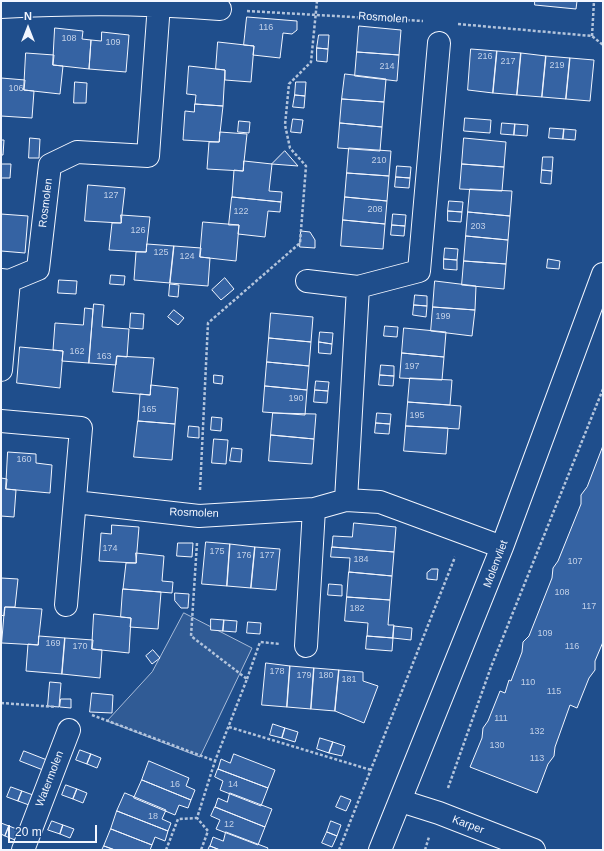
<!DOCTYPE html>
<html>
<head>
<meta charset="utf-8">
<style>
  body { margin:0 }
  #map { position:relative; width:604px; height:851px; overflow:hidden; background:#1f4e8c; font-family:Helvetica,sans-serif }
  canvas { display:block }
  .frame { position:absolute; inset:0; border:2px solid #f2f6ff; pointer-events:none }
  .north { position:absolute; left:8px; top:8px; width:40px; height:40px; -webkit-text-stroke:3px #1f4e8c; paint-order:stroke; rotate:0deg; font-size:11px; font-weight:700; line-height:16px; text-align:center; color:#f2f6ff }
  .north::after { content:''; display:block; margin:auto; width:14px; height:18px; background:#f2f6ff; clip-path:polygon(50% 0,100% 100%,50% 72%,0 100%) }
  .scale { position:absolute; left:8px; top:825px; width:89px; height:18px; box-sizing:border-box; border:2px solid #f2f6ff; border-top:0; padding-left:5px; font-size:12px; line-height:14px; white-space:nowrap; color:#f2f6ff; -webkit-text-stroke:3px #1f4e8c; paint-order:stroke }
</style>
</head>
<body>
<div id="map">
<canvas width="604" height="851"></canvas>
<div class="frame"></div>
<div class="north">N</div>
<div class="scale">20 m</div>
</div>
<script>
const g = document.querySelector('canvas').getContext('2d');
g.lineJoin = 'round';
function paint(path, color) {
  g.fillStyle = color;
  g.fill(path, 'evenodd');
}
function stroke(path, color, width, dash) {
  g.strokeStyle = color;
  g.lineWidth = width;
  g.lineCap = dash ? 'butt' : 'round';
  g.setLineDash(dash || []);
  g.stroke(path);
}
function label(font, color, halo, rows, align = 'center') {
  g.font = font + ' Helvetica,sans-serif';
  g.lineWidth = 3;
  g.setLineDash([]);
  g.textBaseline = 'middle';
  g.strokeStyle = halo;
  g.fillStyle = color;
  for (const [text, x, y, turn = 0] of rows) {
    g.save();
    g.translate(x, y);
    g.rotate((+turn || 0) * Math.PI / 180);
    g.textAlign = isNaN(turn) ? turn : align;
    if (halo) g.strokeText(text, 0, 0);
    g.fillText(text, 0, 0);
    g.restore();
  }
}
const built = new Path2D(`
  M184,613l68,35 -52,109 -93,-36 45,-49z`);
const building = new Path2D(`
  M535,1h42l-1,8 -41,-4z
  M247,17l50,4v9l-5,4 -9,-1 -3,25 -27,-3 1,-9 -10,-1z
  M359,26l42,4 -2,25 -42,-3z
  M55,28l28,3 -1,8 9,1 -2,29 -36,-4z
  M102,32l27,3 -3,37 -37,-3 2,-29 10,1z
  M319,35h10l-1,14 -11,-1z
  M218,42l36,4 -3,36 -26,-2v-10l-9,-1z
  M317,48l11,1 -1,13 -10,-1z
  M471,49l26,2 -4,42 -25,-3z
  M497,51l24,2 -4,42 -24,-2z
  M357,52l42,3 -2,26 -42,-5z
  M26,53l28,2 -1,10 10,1 -3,28 -36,-4z
  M521,53l25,3 -4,41 -25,-2z
  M546,56l24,2 -4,41 -24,-2z
  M570,58l24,2 -4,41 -24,-2z
  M189,66l36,4 -2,36 -28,-2 1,-9 -9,-1z
  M345,74l41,5 -2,23 -42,-3z
  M1,78l24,2 -1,10 10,1 -2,27 -31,-2z
  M75,82l12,1 -1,20h-12z
  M296,82h10l-1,14 -10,-1z
  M295,95l10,1 -1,12 -11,-1z
  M342,99l42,3 -2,25 -42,-4z
  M195,104l28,2 -4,36 -36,-2 2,-29 9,1z
  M465,118l26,2 -1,13 -26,-2z
  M293,119l10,1 -2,13 -10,-1z
  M239,121l11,1 -1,11 -11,-1z
  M340,123l42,4 -2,24 -42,-3z
  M502,123l13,1 -1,11 -13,-1z
  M515,124l13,1 -1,11 -13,-1z
  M550,128l14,1 -1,10 -14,-1z
  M564,129l12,1 -1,10 -12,-1z
  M220,132l27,2 -4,37 -36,-2 2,-27h10z
  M30,138l10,1 -1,19h-10z
  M464,138l42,4 -2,25 -42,-3z
  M1,140h3l-1,15h-2z
  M349,148l42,3 -2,25 -42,-3z
  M285,151l13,15 -26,-2z
  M543,157h10l-1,14 -10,-1z
  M244,161l28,3 -3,27 13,1 -1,10 -49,-5 2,-27 9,1z
  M1,164h10l-1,14h-9z
  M462,164l42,3 -2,24 -42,-2z
  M397,166l14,1 -1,11 -14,-1z
  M542,170l10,1 -1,13 -10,-1z
  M347,173l42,3 -2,25 -42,-4z
  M396,177l14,1 -1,10 -14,-1z
  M88,185l37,3 -4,35 -36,-2z
  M470,189l42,2 -2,25 -42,-4z
  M232,197l49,5 -1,10 -12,-1 -3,26 -27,-3 1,-9h-10z
  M345,197l42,4 -2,23 -42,-4z
  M449,201l14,1 -1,10 -14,-1z
  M448,211l14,1 -1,10 -13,-1z
  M468,212l42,4 -2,24 -42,-4z
  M1,214l27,2 -3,37 -24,-2z
  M393,214l13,1 -1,11 -13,-1z
  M121,215l29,2 -4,35 -37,-2 3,-27h9z
  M343,220l42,4 -2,25 -42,-3z
  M203,222l36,3 -3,36 -36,-4z
  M392,225l13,1 -1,10 -13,-1z
  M301,231l9,1 5,8v8l-15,-1z
  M466,236l42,4 -2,24 -42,-3z
  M147,244l27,2 -4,37 -36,-3 2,-28h10z
  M174,246l27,2 -1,9 10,1 -2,28 -38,-3z
  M445,248l13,1 -1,11 -13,-1z
  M444,259l13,1v10l-13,-1z
  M548,259l12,2 -1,8 -12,-1z
  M464,261l42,3 -2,25 -42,-4z
  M111,275l14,1 -1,9 -14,-1z
  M225,278l9,11 -13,11 -9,-10z
  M59,280l18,1 -1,13 -18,-1z
  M435,281l41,5 -1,24 -42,-3z
  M170,284l9,1 -1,12 -9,-1z
  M415,295l12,1v10l-13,-1z
  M94,304l10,1 -2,22 27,2 -2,28 -10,-1 -1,9 -27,-2z
  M414,305l13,1 -1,11 -13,-2z
  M433,307l42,3 -3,26 -41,-5z
  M85,308l8,1 -4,54 -27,-2 1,-10 -10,-1 2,-27 28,2z
  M174,310l10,8 -6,7 -10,-8z
  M131,313l13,1 -1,15 -13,-1z
  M271,313l42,4 -2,25 -42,-4z
  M385,326l13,1 -1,10 -13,-1z
  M404,328l42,4 -2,25 -42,-4z
  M320,332l13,1 -1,11 -13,-2z
  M269,338l42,4 -2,24 -42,-4z
  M319,342l13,2 -1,10 -12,-1z
  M20,347l43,4 -3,37 -43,-5z
  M402,353l42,4 -2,23 -42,-2z
  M117,356l37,2 -4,37 -37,-3z
  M267,362l42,4 -2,24 -42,-4z
  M381,365l13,1v10l-14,-1z
  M214,375l9,1 -1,8 -8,-1z
  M380,375l14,1 -1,10 -14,-1z
  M410,378l42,2 -2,25 -42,-3z
  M316,381l13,1 -1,9 -13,-1z
  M151,385l27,3 -3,36 -37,-3 2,-27 10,1z
  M265,386l42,4 -2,25 -42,-3z
  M315,390l13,1 -1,12 -13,-1z
  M408,402l53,4 -2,23 -53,-3z
  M273,413l43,1 -2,25 -43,-4z
  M377,413l14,1 -1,10 -14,-1z
  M212,417l10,1 -1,13 -10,-1z
  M138,421l37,3 -3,36 -38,-3z
  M376,423l14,1 -1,10 -14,-1z
  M189,426l10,1v11l-11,-1z
  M406,426l42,2 -2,26 -42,-3z
  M271,435l43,4 -2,25 -43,-3z
  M214,439l14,1 -2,24 -14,-1z
  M603,446v196l-8,19v9l-6,8 -12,30 -7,-3 -15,42 -1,9 -6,8 -11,29 -67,-26 12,-29 1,-10 5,-7 12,-30 5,2 4,-13 2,1 11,-29 1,-10 6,-6 23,-58 1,-10 5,-7 23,-57v-9l6,-8z
  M232,448l10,1 -1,13 -11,-1z
  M8,452l28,2v9l16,2 -2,28 -44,-4z
  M1,478l6,1 -1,10 10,1 -2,27 -13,-1z
  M354,523l42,4 -2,25 -62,-5 1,-11 19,1z
  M112,525l27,2 -3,36 -37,-2 2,-28 10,1z
  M206,542l24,2 -3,42 -25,-2z
  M178,543h15l-1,14 -15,-1z
  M230,544l25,3 -4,41 -24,-2z
  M255,547l25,2 -4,41 -25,-2z
  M332,547l62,5 -2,24 -43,-4 1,-14 -19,-1z
  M136,553l28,3 -2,25 11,1 -1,11 -49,-4 3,-26h10z
  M432,569h6l-1,11 -10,-1v-6z
  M349,572l43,4 -2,24 -43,-3z
  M1,578l17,1 -3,28h-10l-1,9 -3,-1z
  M329,584l13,1v11l-14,-1z
  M123,589l38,3 -3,37 -28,-2 1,-9 -10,-1z
  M175,593l14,1 -1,14h-7l-6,-7z
  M347,597l43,3 -2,25h6l-1,13 -26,-2 1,-13 -23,-2z
  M5,607l37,2 -4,36 -36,-2z
  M94,614l37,4 -2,35 -37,-4z
  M211,619l13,1 -1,11 -12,-1z
  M224,620l13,1 -1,11 -13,-1z
  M248,622l13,1 -1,11 -13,-1z
  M394,626l18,2 -1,12 -18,-2z
  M39,636l26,2 -3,36 -36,-3 2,-27 10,1z
  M367,636l26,2 -1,13 -26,-2z
  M65,638l28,2 -1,9 10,1 -2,28 -38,-4z
  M153,650l7,8 -8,6 -6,-8z
  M266,663l24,3 -3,41 -25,-2z
  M290,666l24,2 -3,41 -24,-2z
  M314,668l25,2 -4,41 -24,-2z
  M339,670l24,2v9l15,5 -14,37 -29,-12z
  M50,682l11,1 -2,24 -11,-1z
  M92,693l21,2 -1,18 -22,-1z
  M61,699h10v9l-11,-1z
  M273,724l12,4 -3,10 -12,-3z
  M285,728l13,4 -3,10 -13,-4z
  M320,738l13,4 -4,11 -12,-4z
  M333,742l12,4 -3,10 -13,-3z
  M80,750l11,4 -4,10 -11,-4z
  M24,751l23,9 -4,10 -23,-9z
  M91,754l10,4 -4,10 -10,-4z
  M234,754l41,16 -7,18 -50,-19 3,-10 9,4z
  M149,761l40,17 -3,8 9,4 -4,10 -49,-20z
  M218,769l50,19 -7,18 -41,-16 3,-9 -8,-4z
  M142,780l49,20 -3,8 -9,-3 -4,10 -41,-17z
  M66,785l11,4 -4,10 -11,-4z
  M11,787l11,4 -4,10 -11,-4z
  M77,789l10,4 -4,10 -10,-4z
  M22,791l11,4 -4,10 -11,-4z
  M125,793l41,17 -4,9 9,4 -3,8 -51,-20z
  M230,793l42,16 -7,18 -50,-20 3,-9 9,4z
  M341,796l10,4 -5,11 -10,-4z
  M215,807l50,20 -7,18 -42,-16 4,-9 -9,-4z
  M117,811l51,20 -3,10 -10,-4 -3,8 -41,-16z
  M52,821l11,4 -3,9 -12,-4z
  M331,821l10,4 -4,11 -10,-4z
  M1,823l8,3 -4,10 -4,-2z
  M63,825l11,4 -4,9 -10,-4z
  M9,826l10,4 -4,10 -10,-4z
  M111,829l41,16 -2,5h-35l-11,-4z
  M226,832l42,16 -1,2h-47l-10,-4 3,-9 10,4z
  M327,832l10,4 -5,11 -10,-4z
  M104,846l11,4h-13z
  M210,846l10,4h-12z`);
const path = new Path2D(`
  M247,11l176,10
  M458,24l134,12 11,9
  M592,36l2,-35
  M200,490l8,-167 92,-80 6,-77 -16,-18 -5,-23 4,-41 22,-22 6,-61
  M197,543l-6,93 56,43 -32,82
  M247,679l13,-37 20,2
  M1,703l55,4
  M92,715l123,46 -18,57 11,13 -7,19
  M229,727l142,43
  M448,788l43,-121 112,-278
  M166,850l12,-31 19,-1
  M339,850l116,-293
  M425,850l4,-13`);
const street = new Path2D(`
  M1,7c73,-4 146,-4 219,2
  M1,280l8,1 29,-12 12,-104 27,-13 71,4 11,-152
  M307,281l51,6 61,-16 20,-228
  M1,370l8,-89
  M1,421l80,7 -15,177
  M346,500l12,-213
  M75,502l124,14 115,-7 32,-9 34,2 122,45
  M306,646l8,-137
  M401,801l38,12 95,37
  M23,850l46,-120
  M380,850l122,-303 101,-273`);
const numberNames = [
  ["116",266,28],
  ["108",69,39],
  ["109",113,43],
  ["216",485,57],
  ["217",508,62],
  ["219",557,66],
  ["214",387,67],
  ["106",16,89],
  ["210",379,161],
  ["127",111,196],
  ["208",375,210],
  ["122",241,212],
  ["203",478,227],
  ["126",138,231],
  ["125",161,253],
  ["124",187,257],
  ["199",443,317],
  ["162",77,352],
  ["163",104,357],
  ["197",412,367],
  ["190",296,399],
  ["165",149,410],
  ["195",417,416],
  ["160",24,460],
  ["174",110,549],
  ["175",217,552],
  ["176",244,556],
  ["177",267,556],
  ["184",361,560],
  ["107",575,562],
  ["108",562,593],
  ["117",589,607],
  ["182",357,609],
  ["109",545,634],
  ["169",53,644],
  ["170",80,647],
  ["116",572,647],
  ["178",277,672],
  ["179",304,676],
  ["180",326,676],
  ["181",349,680],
  ["110",528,683],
  ["115",554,692],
  ["111",501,719],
  ["132",537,732],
  ["130",497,746],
  ["113",537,759],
  ["16",175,785],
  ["14",233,785],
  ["18",153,817],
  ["12",229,825]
];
const streetNames = [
  ["Rosmolen",383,18,4],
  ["Rosmolen",46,203,-83],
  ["Rosmolen",194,513,2],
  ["Molenvliet",496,564,-69],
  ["Watermolen",50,779,-69],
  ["Karper",468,825,21]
];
paint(built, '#305b95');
stroke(built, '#a8bbd7', 1);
paint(building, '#3563a3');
stroke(building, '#f2f6ff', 1);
stroke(street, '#f2f6ff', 24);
stroke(path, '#b3c4dc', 2.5, [3, 2]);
stroke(street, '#1f4e8c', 22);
label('9px', '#c3d1e8', null, numberNames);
label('11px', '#f2f6ff', '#1f4e8c', streetNames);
</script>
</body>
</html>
